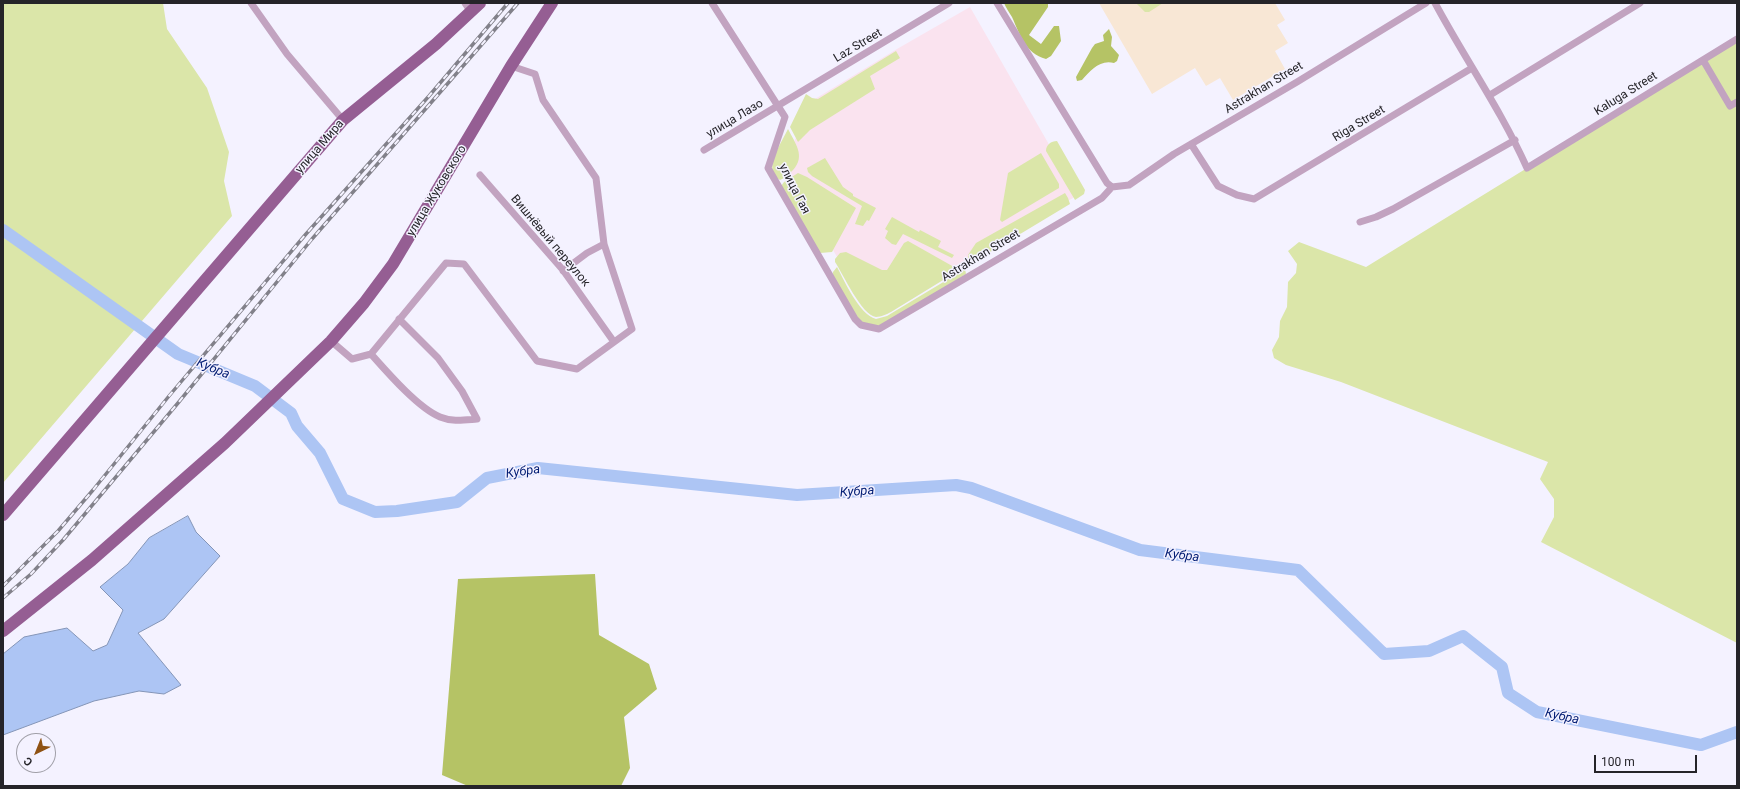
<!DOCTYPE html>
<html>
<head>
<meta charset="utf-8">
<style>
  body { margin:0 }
  #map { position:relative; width:1740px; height:789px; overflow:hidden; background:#f4f2ff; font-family:Roboto,sans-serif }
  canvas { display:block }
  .frame { position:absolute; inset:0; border:4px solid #252429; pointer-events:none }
  .north { position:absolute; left:16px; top:733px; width:40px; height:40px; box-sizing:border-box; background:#f4f2ff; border:1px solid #a1a0a9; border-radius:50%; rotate:223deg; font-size:11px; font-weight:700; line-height:16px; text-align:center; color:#252429 }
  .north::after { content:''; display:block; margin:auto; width:14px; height:18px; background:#8f5214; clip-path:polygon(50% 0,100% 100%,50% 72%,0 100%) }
  .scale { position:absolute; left:1594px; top:755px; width:103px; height:18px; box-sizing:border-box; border:2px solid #252429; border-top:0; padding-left:5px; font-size:12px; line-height:14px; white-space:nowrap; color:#252429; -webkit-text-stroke:3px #f4f2ff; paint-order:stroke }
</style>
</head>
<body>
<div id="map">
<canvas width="1740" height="789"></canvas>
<div class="frame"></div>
<div class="north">С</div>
<div class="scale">100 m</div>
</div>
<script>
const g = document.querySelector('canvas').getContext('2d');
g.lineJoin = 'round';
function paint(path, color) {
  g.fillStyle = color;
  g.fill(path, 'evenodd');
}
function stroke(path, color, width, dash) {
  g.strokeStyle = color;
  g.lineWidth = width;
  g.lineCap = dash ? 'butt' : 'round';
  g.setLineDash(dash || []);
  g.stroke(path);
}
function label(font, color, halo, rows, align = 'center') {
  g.font = font + ' Roboto,sans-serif';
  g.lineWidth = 3;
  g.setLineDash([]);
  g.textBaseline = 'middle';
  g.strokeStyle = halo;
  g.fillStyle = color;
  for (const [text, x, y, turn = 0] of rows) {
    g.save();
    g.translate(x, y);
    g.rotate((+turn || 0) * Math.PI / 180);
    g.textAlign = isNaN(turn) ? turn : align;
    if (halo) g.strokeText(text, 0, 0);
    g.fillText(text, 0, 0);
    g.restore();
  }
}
const education = new Path2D(`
  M1099,3h176l10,17 -8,5 11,18 -13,8 10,18 -52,31 -13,-22 -14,8 -11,-18 -43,26z`);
const medical = new Path2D(`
  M970,7l108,188 -176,104 -44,-6 -75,-129 32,-65 82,-50z`);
const green = new Path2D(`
  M3,3h160l4,26 40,59 22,64 -5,29 8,35 -229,267z
  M1136,3h27l-14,9h-4z
  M1737,39v604l-196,-101 13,-25v-18l-14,-20 8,-17 -207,-80 -55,-17 -12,-7 -2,-8 7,-13 1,-16 7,-14 1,-25 8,-9 1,-9 -9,-13 11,-9 67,25z
  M896,51l4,7 -30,18 5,13 -65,41 -12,12 -8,-15 16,-33 6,4 6,1z
  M788,129c7,14 18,27 5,41 -4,4 -8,8 -13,10 -19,-9 2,-38 8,-51z
  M1057,141l28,49 -1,4 -9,6 -29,-49c0,-6 5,-10 11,-10z
  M1041,153l18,31v4l-57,34 -2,-2 8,-47z
  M825,158l18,29 10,7v2l23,12 -7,13 -2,-1 -4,6 -8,-2 7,-18 -50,-30 -4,-4 -1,-4z
  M798,173l9,4 49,31 -24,44 -12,1 -39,-67 3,-4z
  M1065,193l3,5 2,6 -98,59 -4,-3v-5l8,-12z
  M892,217l27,15 1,-2 21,11 -3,6 16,8 -2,3 -49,-24 -7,11 -4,-1 -7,-6 3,-7 -3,-2z
  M908,241l46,26 10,-5 2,4 -75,46c-4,2 -10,5 -15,5 -14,-1 -33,-43 -41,-55v-3l5,-6 6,-1 36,18h5l17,-27z
  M837,267c8,15 22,47 39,52l11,-3 78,-47 1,5 -86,53 -20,-5 -28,-44 1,-6z`);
const forest = new Path2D(`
  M1004,3h42l2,1v3l-19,28 12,9 13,-18h5l2,15 -10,15 -5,3c-21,-6 -26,-24 -34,-42 -3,-5 -6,-9 -8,-14z
  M1109,29l3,8 -1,9 8,9 -2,6 -3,2c-14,-4 -24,8 -32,17l-5,1 -1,-4 16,-29 3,-4 9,-3 -1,-6z
  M595,574l4,61 50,29 8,25 -33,28 6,51 -9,18h-153l-26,-11 16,-196z`);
const water = new Path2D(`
  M188,516l8,16 24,24 -56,63 -26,14 43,52 -17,9 -25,-3 -45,10 -91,34v-81l21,-17 43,-9 26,23 14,-6 16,-35 -23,-23 28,-23 21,-26z`);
const river = new Path2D(`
  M3,230l175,124 77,32 36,27 6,13 23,27 23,46 32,13 22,-1 60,-9 30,-24 51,-10 259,27 159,-10 15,3 169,62 158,20 86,84 45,-3 34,-15 39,31 6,26 29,19 164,33 36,-13`);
const street = new Path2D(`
  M251,3l36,51 56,66
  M465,3l6,9
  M712,3l73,114 -17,51 87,151 6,6 18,4 223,-131 10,-11 17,-2 45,-31 123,-72 129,-79
  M997,3l110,180 5,4
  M1435,3c30,56 66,107 92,165l210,-129
  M1703,60l27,46 7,-4
  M1490,95l150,-92
  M1191,144l27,42 19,9 17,4 218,-131
  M704,150l245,-147
  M480,175l83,95 51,72
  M1360,222l16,-5 17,-8 122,-69
  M563,271l24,-18 17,-9
  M331,341l21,18 19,-5 75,-91 18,1 73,97 40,8 55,-40 -28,-85 -8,-66 -53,-78 -8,-26 -24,-8
  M371,354c16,18 47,54 69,63 12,5 24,3 37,2l-15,-28 -24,-33 -39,-39`);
const primary = new Path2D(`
  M3,515l340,-395 93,-76 44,-41
  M3,631l89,-71 133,-117 106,-102 33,-38 29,-39 118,-198 41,-63`);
const rail = new Path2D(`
  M3,586l55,-55 35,-41 76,-94 137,-162 123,-138 79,-93
  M3,598l28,-24 32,-34 115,-137 134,-164 206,-236`);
const streetNames = [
  ["Laz Street",858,46,-31],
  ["Astrakhan Street",1264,88,-31],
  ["Kaluga Street",1626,94,-32],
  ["улица Лазо",735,119,-31],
  ["Riga Street",1359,124,-31],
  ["улица Мира",320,147,-49],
  ["улица Гая",794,189,63],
  ["улица Жуковского",437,191,-59],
  ["Вишнёвый переулок",550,241,50],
  ["Astrakhan Street",981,256,-31]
];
const waterNames = [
  ["Кубра",213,369,23],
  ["Кубра",523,472,-8],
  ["Кубра",857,492,-4],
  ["Кубра",1182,556,7],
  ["Кубра",1562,717,12]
];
paint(education, '#f8e7d5');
paint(medical, '#fae3ef');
paint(green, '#dbe6a9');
paint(forest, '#b5c365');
paint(water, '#adc5f4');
stroke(water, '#8495b7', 1);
stroke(river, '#adc5f4', 12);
stroke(street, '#c2a3c0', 7);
stroke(primary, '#955e93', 12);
stroke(rail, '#82818a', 3.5);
stroke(rail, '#f4f2ff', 2, [6]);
label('12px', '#252429', '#f4f2ff', streetNames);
label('italic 13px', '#021d74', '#f4f2ff', waterNames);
</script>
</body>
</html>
